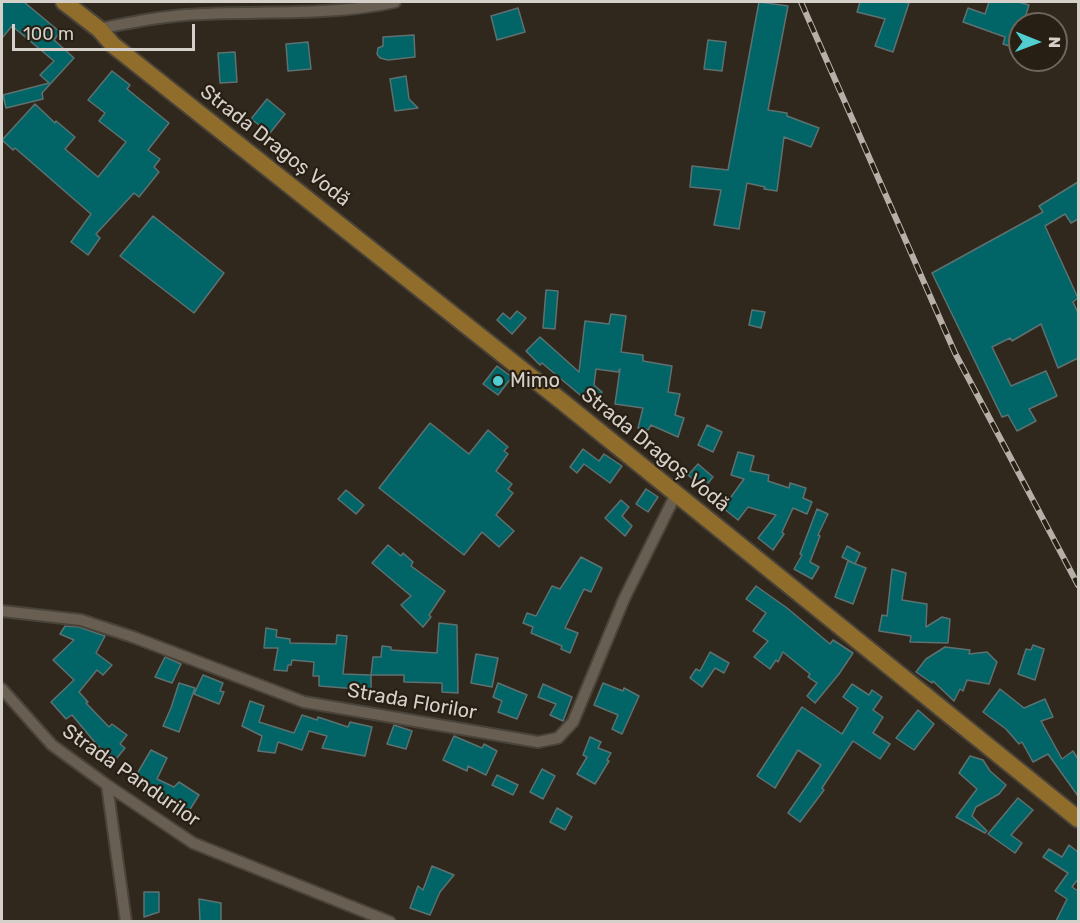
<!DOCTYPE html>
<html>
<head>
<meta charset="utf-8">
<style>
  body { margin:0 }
  #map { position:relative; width:1080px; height:923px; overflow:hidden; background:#31281d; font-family:Rubik,sans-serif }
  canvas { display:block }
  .frame { position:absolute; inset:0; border:3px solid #d5d0c9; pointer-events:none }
  .north { position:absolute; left:1008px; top:12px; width:60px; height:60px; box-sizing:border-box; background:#271f14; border:2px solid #6d665c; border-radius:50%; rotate:91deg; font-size:16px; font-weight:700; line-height:24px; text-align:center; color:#d5d0c9 }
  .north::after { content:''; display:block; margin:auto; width:21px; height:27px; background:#52cdd0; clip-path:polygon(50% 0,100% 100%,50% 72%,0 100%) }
  .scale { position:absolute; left:12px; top:24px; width:183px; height:27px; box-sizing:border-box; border:3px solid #d5d0c9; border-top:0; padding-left:8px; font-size:18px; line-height:21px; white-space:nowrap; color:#d5d0c9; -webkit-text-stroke:4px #271f14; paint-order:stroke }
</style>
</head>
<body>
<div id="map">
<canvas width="1080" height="923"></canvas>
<div class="frame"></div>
<div class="north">N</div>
<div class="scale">100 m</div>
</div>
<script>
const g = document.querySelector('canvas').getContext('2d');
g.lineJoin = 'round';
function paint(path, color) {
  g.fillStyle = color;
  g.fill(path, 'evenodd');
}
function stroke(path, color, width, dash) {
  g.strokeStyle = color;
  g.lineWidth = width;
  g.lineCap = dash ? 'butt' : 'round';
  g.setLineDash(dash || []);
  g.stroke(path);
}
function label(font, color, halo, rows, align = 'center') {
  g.font = font + ' Rubik,sans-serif';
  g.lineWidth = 4.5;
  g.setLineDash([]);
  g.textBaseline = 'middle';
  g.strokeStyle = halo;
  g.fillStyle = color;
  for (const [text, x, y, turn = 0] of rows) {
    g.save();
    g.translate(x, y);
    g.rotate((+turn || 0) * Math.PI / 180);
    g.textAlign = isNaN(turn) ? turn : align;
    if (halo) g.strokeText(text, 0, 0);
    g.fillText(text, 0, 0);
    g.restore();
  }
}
const building = new Path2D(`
  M2,2h22l36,30 -6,8 20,18 -32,35 1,6 -37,9 -3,-13 46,-12 -9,-8 14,-14 -42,-35 -10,12z
  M759,2l29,4 -20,104 19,3v3l32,12 -8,19 -27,-10 -7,54 -13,-2 1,-2 -18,-4 -8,46 -25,-4 7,-35 -31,-3 2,-21 36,4z
  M860,2h42l7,1 -16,49 -18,-6 10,-27 -28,-7z
  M989,2h29l11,3 -6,19h-3v8l-5,16 -12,-4 2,-7 -42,-15 5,-14 17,6z
  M518,8l7,24 -28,8 -6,-24z
  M414,35l1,22 -27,3 -8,-2 -3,-4 1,-6 5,-2v-9z
  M708,40l18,2 -4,29 -18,-2z
  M308,42l3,27 -23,2 -2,-27z
  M235,52l2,30 -17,1 -2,-30z
  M112,71l18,14 -3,4 42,34 -21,27 12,9 -6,8 5,5 -20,25 -5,-4 -38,41 4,4 -12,17 -17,-13 20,-28 -76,-66 -2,2 -11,-10 33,-36 20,19 1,-2 19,16 -10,12 33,28 28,-35 -27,-21 6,-8 -17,-13z
  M406,76l3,23 9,9 -23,3 -5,-32z
  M267,99l18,15 -15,19 -19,-14z
  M1078,182v37l-7,4 -6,-9 -20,12 33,72 -5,4 5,11v45l-20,10 -17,-44 -29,17 -2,-3 -18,9 19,39 35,-15 11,25 -28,13 7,12 -19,10 -9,-16 -6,2 -70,-144 111,-61 -4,-6z
  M153,216l71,57 -30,40 -74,-57z
  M546,290l12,1 -3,38 -12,-1z
  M752,310l13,2 -4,16 -12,-3z
  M517,311l9,7 -14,16 -15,-14 6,-7 7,6z
  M611,314l15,2 -5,36 22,3v6l29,5 -4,26 12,2 -5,21 9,3 -6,19 -27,-12 -3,5 -10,-2 5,-20 -28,-4 5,-35 -2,3 -22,-3 -2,16 8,7 -10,13 -50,-42 -2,2 -14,-14 14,-14 39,35 6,-51 24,3z
  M497,366l15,11 -14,18 -15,-11z
  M430,423l39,31 19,-24 20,17 -4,4 4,3 -12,17 16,13 -4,5 5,4 -17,22 18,16 -15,16 -17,-15 -18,23 -85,-67z
  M707,425l15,7 -9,20 -15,-7z
  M583,449l16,12 5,-7 18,12 -12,17 -26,-19 -7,9 -7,-6z
  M738,452l16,4 -4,15 19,4 -1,6 21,7 1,-5 16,5 -3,10 9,4 -5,12 -14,-6 -11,24 2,2 -11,16 -15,-12 18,-23 -28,-8 -10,13 -15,-12 21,-29 -13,-4z
  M698,464l15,13 -9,11 -16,-13z
  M646,489l12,8 -10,15 -12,-8z
  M346,490l18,15 -8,9 -18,-15z
  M621,500l8,7 -7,9 10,10 -7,10 -20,-18z
  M817,509l11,5 -10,21 2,1 -10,26 9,5 -7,12 -18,-10 8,-14 -2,-1z
  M388,545l13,11 2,-3 10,9 -2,4 34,25 -16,24 2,2 -8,10 -22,-22 10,-9 -39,-33z
  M847,546l13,7 -5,11 -13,-7z
  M581,557l21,11 -11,24 -7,-3 -19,39 13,5 -8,20 -9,-4 1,-3 -31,-13 2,-6 -10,-4 4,-10 9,3 16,-30 8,3z
  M848,561l18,7 -13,36 -18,-7z
  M892,569l14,4 -4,27 25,4 -1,23 16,-10 8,2 -2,24 -38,-1 1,-6 -32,-5 3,-16 5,1z
  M756,586l31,22 43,36 3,-4 20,13 -14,21 -24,29 -8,-7 10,-13 -9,-6 2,-3 -27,-22 -5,10 -2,-2 -6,9 -16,-12 14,-16 -15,-10 13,-18 -20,-14z
  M439,623l18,2 1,68 -16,-1v-9l-38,-1v-7h-33l2,-18h8l1,-11 9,1v3l46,3z
  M65,626l14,1 26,9 -9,17 16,12 -9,10 -6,-5 -18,22 9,10 -2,1 23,24 3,-3 15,11 -7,9 5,4 -9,11 -18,-13 -26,-31 -6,4 -15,-17 23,-22 -21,-20 21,-20 -14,-6z
  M266,628l11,2 -1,7 14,2v4l46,1 1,-9 10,1 -4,38 28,1v15l-52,-4v-10h-6l1,-14 -22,-2 -1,5h-3l-1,6 -13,-1 4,-22h-14z
  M1033,645l11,4 -9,31 -17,-6 8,-25 5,1z
  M945,647l25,3 -1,4 18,-2 10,10 -8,22 -22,-4 -4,11 -3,-2 -6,12 -21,-20 -1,2 -16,-11 10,-13z
  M710,652l19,11 -5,10 -9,-5 -13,19 -12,-9 6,-9 4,2z
  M476,654l22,4 -6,29 -21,-4z
  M165,657l16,7 -9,19 -17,-6z
  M203,675l20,8 -3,8 4,1 -5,12 -25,-10z
  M179,683l16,5 -16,44 -16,-6 8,-18z
  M498,683l29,12 -10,24 -19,-7 4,-11 -9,-4z
  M603,683l20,8 1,-3 15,8 -17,38 -10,-5 6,-14 -24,-10z
  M543,684l29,13 -9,24 -13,-6 6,-11 -18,-7z
  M852,684l17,11 3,-5 10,7 -9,13 10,7 -10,16 17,11 -10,15 -27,-18 -31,47 2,2 -24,32 -12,-9 33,-48 -23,-15 -23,38 -18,-12 45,-69 40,27 16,-26 -15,-11z
  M1000,689l24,19 21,-9 8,18 -12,4 21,38 11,-8 5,8v37l-30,-42 -15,8 -11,-20 -3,2 -13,-15 -23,-17z
  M250,701l14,5 -5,16 35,11 8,-18 15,5 1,-3 30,10 2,-5 22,5 -7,29 -43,-8 5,-12 -18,-5 -7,19 -24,-8 -3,11 -17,-2 4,-15 -20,-10z
  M918,710l16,14 -20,26 -18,-12z
  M394,725l18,6 -6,18 -19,-5z
  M454,736l28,12 2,-4 13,7 -11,24 -18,-9 -1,5 -24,-11z
  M590,737l11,5 -3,6 13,5 -4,7 2,1 -14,23 -18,-10 10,-17 -4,-2z
  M151,750l16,8 -10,21 17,8 5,-5 20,13 -10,16 -26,-13 1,-2 -30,-17z
  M970,756l13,4 7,11 16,14 -7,9 -23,13 -4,9 15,15 -2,2 -29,-16 21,-28 -18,-16z
  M542,769l13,7 -12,23 -13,-7z
  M497,775l21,10 -5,10 -21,-10z
  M1018,798l15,12 -22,25 11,8 -7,10 -27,-19z
  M557,808l15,9 -7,13 -15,-8z
  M1069,845l9,7v27l-6,8 6,4v30h-22l11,-22 -12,-8 13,-18 -25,-16 6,-8 13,8z
  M432,866l22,9 -14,17 -10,23 -20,-7 8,-22 5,4z
  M144,892h15v20l-15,5z
  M199,899l22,4v18h-21z`);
const minor = new Path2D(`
  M99,29c28,-6 57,-12 86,-14 70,-5 141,2 210,-13
  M2,611l79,9 52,17 171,65 234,40 20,-4 15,-16 51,-123 52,-105
  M2,689l50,56 55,40 86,58 197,79
  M107,785l19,137`);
const primary = new Path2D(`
  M64,2l35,27 14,16 451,358 514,416`);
const rail = new Path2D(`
  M801,2l154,351 123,232`);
const markers = [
  [498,381,6,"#52cdd0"]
];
const streetNames = [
  ["Strada Dragoș Vodă",275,146,38],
  ["Strada Dragoș Vodă",655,450,39],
  ["Strada Florilor",412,702,10],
  ["Strada Pandurilor",131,776,35]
];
const poiNames = [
  ["Mimo",510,381]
];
paint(building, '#016567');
stroke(building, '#5e7171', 1.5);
stroke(minor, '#494339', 14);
stroke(primary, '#494339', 20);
stroke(minor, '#685e52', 10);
stroke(primary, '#916d2c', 16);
stroke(rail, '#b6b0a8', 6);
stroke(rail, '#271f14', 4, [11]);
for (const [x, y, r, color] of markers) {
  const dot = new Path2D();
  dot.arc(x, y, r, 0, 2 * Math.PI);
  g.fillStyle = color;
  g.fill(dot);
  stroke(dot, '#271f14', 2);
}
label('20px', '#d5d0c9', '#271f14', streetNames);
label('20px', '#d5d0c9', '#271f14', poiNames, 'left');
</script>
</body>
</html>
